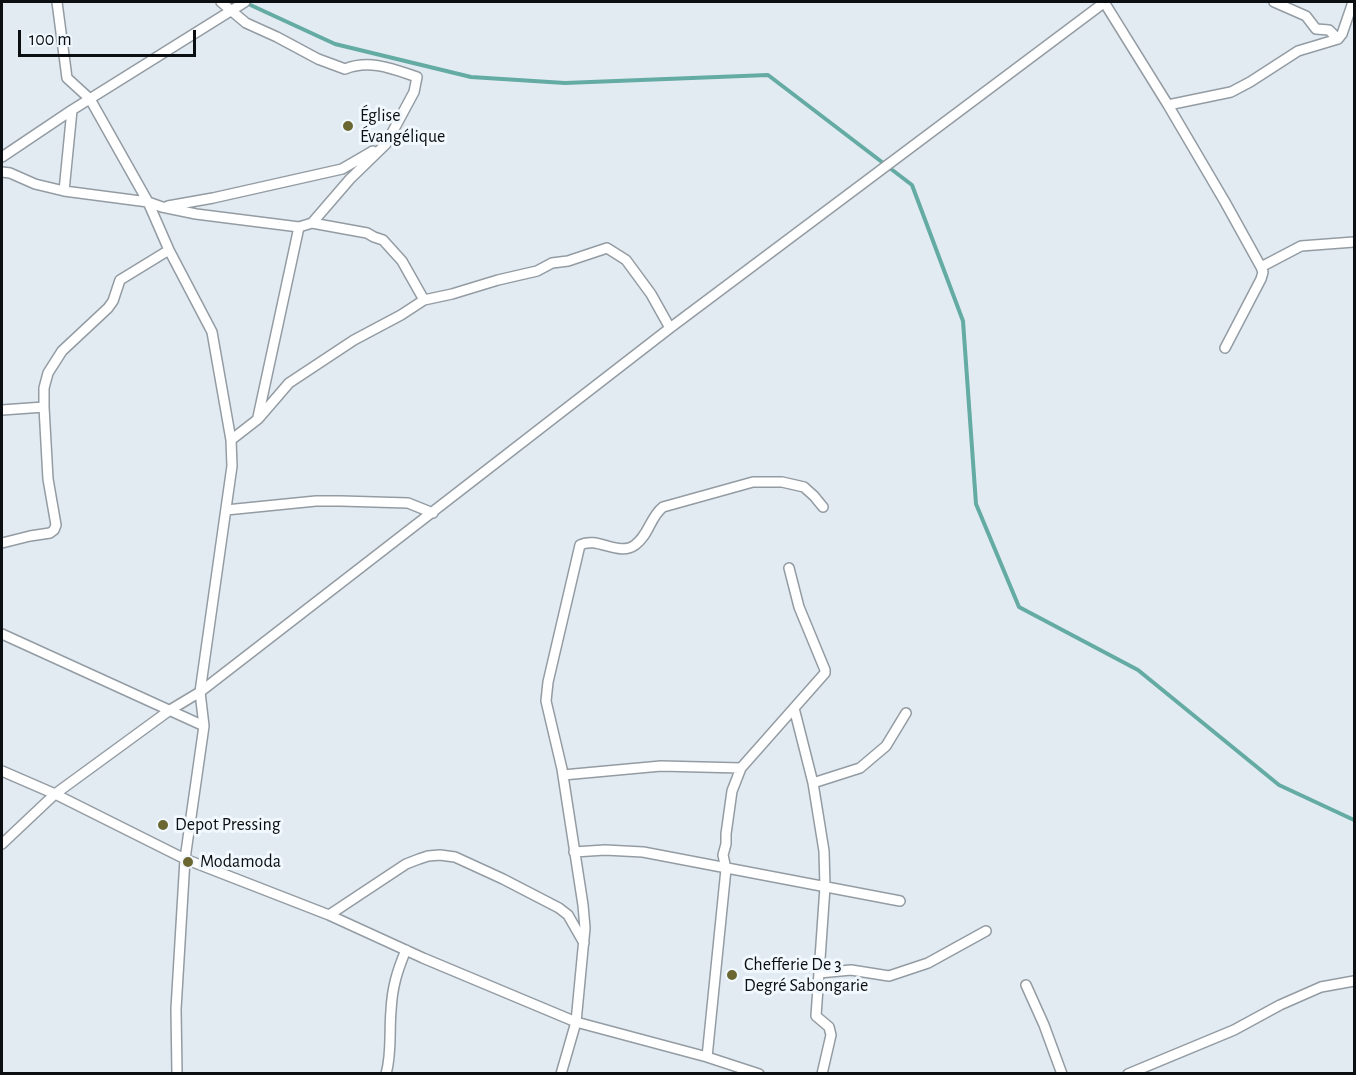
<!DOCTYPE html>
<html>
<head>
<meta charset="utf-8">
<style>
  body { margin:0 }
  #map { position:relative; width:1356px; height:1075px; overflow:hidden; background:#e2ebf2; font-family:"Alegreya Sans",sans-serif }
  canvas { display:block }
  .frame { position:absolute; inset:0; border:3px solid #0c0f11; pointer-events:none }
  .scale { position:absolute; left:18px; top:30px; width:178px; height:27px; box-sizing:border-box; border:3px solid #0c0f11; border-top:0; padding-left:8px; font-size:18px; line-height:21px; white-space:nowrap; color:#0c0f11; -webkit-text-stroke:4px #f1f8fe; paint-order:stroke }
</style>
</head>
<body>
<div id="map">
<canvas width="1356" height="1075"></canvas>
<div class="frame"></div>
<div class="scale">100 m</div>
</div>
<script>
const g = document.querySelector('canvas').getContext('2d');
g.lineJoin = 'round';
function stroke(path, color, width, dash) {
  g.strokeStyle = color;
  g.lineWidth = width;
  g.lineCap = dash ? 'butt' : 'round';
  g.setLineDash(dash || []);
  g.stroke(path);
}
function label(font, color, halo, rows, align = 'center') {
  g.font = font + ' "Alegreya Sans",sans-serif';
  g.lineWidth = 6;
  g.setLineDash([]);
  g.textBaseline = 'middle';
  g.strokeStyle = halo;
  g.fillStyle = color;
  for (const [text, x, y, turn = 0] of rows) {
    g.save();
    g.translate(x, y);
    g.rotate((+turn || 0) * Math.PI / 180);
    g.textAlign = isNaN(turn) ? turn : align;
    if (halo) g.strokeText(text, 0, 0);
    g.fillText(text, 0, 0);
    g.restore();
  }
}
const stream = new Path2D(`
  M244,2l91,42 136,33 94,6 203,-8 144,110 51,136 13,183 43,103 119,63 141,115 75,35`);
const minor = new Path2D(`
  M57,2l10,76 23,21 58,103 21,48 43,82 19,108 1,26 -32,226 4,34 -19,133 -9,150 1,65
  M221,2l25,21 31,14 41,22 27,10c25,-10 48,0 72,8l-3,15 -28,52 -36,35 -38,44
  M1104,2l64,103 57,97 36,65 2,5 -2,7 -36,69
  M1274,2l32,14 10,13 13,1 9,9
  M1168,105l63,-13 19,-10 48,-31 40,-12 4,-5 11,-32
  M2,157l70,-47 173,-108
  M2,172l8,1 25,11 29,7 84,11 14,5 34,7 103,13 13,-4 55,10 7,4 9,3 19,21 22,39
  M64,191l8,-81
  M168,206l45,-8 129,-29 31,-18
  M1261,267l40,-21 53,-4
  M2,410l42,-3
  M258,417l41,-190
  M231,440l27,-21 31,-36 65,-43 47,-25 23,-15 28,-6 46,-14 39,-9 15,-8 16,-2 39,-13 19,12 25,34 19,34
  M226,510l90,-9h25l67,2 25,10
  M2,543l28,-7 20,-3 4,-3 2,-5 -8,-46 -4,-72v-19l4,-15 14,-22 46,-43 5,-7 7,-21 49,-30
  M2,634l202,92
  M794,708l19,75 11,68 1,36 -9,129 13,11 2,8 -9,39
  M2,771l53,23 130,65 144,56 94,43 153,64 131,35 52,17
  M563,775l98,-9 80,2
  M813,783l47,-15 26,-22 20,-33
  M2,844l53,-50 115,-84 30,-18 470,-364 435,-326
  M574,852l31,-2 38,2 257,49
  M329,915l77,-51 13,-5 9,-3 12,-1 15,2 48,22 56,29 9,7 16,28
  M819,973l32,-3 38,6 39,-13 58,-32
  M1026,985l18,40 18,49
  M707,1057l19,-188 -3,-14 3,-11v-10l6,-43 9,-23 84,-95v-3l-26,-63 -10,-39
  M386,1074c6,-21 3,-42 5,-63 1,-23 6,-40 15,-61
  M561,1074l15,-52 9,-94 -2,-23 -21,-136 -16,-68 2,-19 32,-137c17,-9 39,12 55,0 14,-10 15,-28 28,-38l90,-25h29l22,5 10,9 9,11
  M1128,1074l106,-44 46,-25 41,-18 33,-6`);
const markers = [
  [348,126,6,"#6b6733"],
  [163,825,6,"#6b6733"],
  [188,862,6,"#6b6733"],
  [732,975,6,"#6b6733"]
];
const poiNames = [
  ["Église",360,116],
  ["Évangélique",360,137],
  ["Depot Pressing",175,825],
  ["Modamoda",200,862],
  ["Chefferie De 3",744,965],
  ["Degré Sabongarie",744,986]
];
stroke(stream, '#64aba4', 4);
stroke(minor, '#949ca3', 12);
stroke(minor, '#fff', 9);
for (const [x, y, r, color] of markers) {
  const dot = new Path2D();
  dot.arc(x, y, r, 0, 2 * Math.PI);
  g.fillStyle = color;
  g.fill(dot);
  stroke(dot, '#f1f8fe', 2);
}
label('18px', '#0c0f11', '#f1f8fe', poiNames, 'left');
</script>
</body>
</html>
